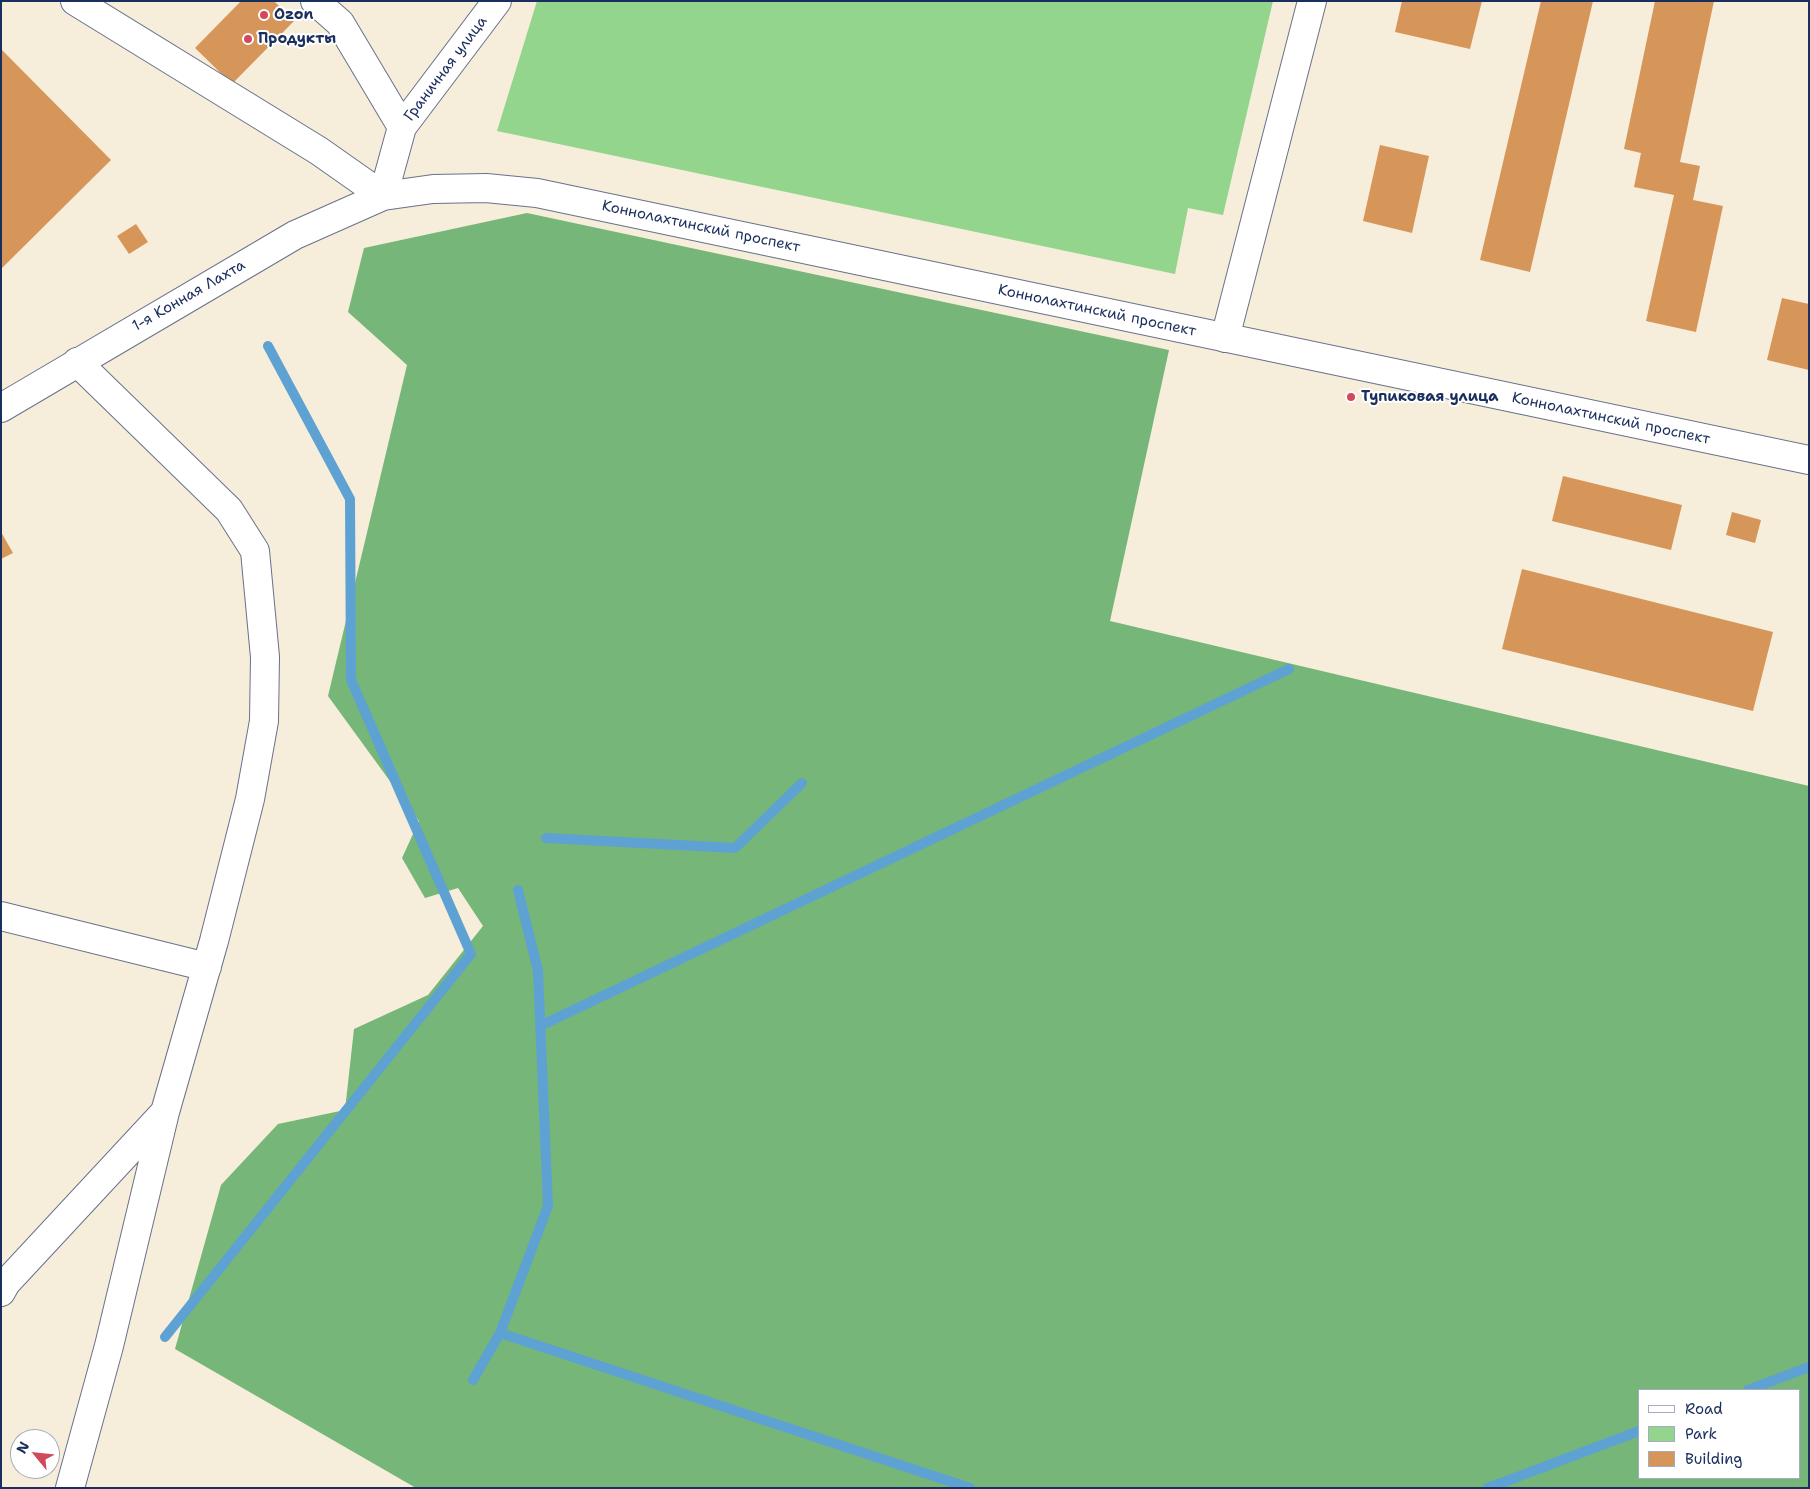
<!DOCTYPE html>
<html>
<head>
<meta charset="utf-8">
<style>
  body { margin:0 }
  #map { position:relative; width:1810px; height:1489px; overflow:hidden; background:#f6eddb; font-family:"Shantell Sans",sans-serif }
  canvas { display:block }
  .frame { position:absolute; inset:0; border:2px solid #1b2f5e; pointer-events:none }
  .legend { position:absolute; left:1638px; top:1389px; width:162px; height:90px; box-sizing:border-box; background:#fff; border:1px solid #a4acbf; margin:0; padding:6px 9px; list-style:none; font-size:15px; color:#1b2f5e }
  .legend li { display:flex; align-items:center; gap:10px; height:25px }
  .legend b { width:25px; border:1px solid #a4acbf }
  .north { position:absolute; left:10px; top:1429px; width:50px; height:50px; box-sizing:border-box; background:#fff; border:1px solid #a4acbf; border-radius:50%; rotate:298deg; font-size:14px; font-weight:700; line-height:20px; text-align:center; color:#1b2f5e }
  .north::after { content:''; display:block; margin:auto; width:18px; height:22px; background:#d1495b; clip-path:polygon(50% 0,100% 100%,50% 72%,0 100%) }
</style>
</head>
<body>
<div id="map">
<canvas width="1810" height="1489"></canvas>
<div class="frame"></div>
<ul class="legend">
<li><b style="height:6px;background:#fff"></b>Road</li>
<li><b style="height:14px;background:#93d58d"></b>Park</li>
<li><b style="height:14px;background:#d69659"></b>Building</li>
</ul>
<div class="north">N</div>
</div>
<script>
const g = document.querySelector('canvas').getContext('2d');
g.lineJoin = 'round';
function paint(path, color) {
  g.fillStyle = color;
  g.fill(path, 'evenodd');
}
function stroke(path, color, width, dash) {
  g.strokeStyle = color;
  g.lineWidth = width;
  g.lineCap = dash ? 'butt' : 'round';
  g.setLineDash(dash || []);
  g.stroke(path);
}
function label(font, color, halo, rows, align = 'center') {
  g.font = font + ' "Shantell Sans",sans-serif';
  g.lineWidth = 4;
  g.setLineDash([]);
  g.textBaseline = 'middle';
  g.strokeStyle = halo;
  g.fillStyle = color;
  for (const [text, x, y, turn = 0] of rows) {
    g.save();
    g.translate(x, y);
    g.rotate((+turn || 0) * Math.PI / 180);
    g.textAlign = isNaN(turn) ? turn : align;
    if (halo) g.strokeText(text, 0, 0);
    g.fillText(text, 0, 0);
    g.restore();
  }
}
const green = new Path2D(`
  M537,1h736l-50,214 -35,-7 -13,66 -678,-143z`);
const forest = new Path2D(`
  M527,213l642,137 -59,271 699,165v702h-1393l-241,-139 46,-164 57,-61 67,-14 9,-81 74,-34 55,-69 -25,-38 -33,10 -23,-40 17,-37 -91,-125 79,-331 -59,-53 16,-64zM1639,1390h160v88h-160z`);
const stream = new Path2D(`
  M546,838l189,10 67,-65
  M540,1026l749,-357
  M500,1333l470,155
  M165,1337l306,-383 -120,-274 -1,-181 -82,-153
  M473,1380l27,-47 48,-127 -10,-235 -20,-81
  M1748,1390l61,-23
  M1488,1488l151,-57`);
const building = new Path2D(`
  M241,1h33l20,20 -62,63 -37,-36z
  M1402,1h80l-12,48 -75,-17z
  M1541,1h52l-63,271 -50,-12z
  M1655,1h59l-34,161 20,4 -7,34 30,6 -27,126 -50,-11 28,-126 -40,-8 7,-34 -17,-4z
  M1,49l110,111 -110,109z
  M1380,145l49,11 -17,77 -49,-12z
  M136,224l12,18 -19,12 -12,-18z
  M1782,298l27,6v66l-42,-10z
  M1563,476l119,29 -11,45 -119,-29z
  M1732,512l29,8 -6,23 -29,-8z
  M1,532l12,21 -12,6z
  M1522,569l251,63 -20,79 -251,-62z`);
const minor = new Path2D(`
  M75,1l244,150 64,45 19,-69 95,-126
  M315,1l25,22 62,104
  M1225,338l87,-337
  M1,916l206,51
  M1,1292l5,-9 159,-171
  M70,1488l39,-142 56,-234 49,-171 36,-142 14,-78 1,-64 -10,-106 -26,-41 -152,-148`);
const major = new Path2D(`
  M1,408l294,-173 88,-39 50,-7 53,-1 51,5 1272,267`);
const markers = [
  [264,15,5,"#d1495b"],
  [248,39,5,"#d1495b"],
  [1351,397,5,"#d1495b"]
];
const poiNames = [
  ["Ozon",274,15],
  ["Продукты",258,39],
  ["Тупиковая улица",1361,397]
];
const streetNames = [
  ["Граничная улица",446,69,-53],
  ["Коннолахтинский проспект",701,227,12],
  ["1-я Конная Лахта",189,296,-30],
  ["Коннолахтинский проспект",1097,311,12],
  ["Коннолахтинский проспект",1611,419,12]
];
paint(green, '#93d58d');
paint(forest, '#76b678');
stroke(stream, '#5ea2d3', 10);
paint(building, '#d69659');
stroke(minor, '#68728a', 30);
stroke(major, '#68728a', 30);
stroke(minor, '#fff', 28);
stroke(major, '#fff', 28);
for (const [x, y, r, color] of markers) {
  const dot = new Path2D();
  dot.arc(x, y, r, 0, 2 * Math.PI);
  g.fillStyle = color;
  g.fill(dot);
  stroke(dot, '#fff', 2);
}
label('bold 15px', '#1b2f5e', '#fff', poiNames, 'left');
label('15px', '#1b2f5e', '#fff', streetNames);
</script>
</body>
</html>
